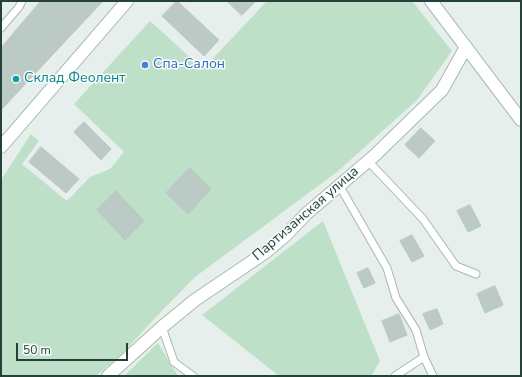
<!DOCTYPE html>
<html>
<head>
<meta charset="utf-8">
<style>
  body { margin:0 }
  #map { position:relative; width:522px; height:377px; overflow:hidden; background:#e6efeb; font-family:"Nunito Sans",sans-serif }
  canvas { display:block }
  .frame { position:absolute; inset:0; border:2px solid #24423a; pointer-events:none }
  .scale { position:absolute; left:16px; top:343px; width:112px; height:18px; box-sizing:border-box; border:2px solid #24423a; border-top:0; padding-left:5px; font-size:12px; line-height:14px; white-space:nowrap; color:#24423a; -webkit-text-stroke:3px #f7fbf9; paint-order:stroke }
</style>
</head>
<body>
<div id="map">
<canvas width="522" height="377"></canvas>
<div class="frame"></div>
<div class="scale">50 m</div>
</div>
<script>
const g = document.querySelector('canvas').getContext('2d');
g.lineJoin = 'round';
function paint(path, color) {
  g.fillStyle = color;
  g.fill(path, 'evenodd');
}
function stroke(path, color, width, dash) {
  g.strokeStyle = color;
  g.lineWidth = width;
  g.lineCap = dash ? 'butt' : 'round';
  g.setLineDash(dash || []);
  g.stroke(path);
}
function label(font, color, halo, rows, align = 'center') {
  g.font = font + ' "Nunito Sans",sans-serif';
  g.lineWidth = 3;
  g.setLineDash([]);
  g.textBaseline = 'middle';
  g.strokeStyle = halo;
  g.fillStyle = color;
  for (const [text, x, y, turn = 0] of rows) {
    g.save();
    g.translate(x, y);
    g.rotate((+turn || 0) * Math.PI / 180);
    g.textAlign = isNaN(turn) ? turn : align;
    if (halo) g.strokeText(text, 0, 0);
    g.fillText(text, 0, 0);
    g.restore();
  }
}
const green = new Path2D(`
  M267,1h145l40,50 -35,49 -80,72 -142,105 -40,41 -34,37 -25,21h-95v-196l30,-46 8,7 -17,23 45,37 23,-24 20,-8 14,-17 -50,-48 76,-83 53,48z
  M323,221l57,140 -9,15h-92l-77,-61z
  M158,343l20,33h-54z`);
const building = new Path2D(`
  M41,1h62l-102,109v-62z
  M177,1l42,39 -15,16 -42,-40z
  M227,1h29l-14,14z
  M84,122l27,27 -10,11 -27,-28z
  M421,128l14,13 -16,17 -14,-13z
  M41,147l38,32 -13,14 -37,-31z
  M190,168l21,21 -23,25 -22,-21z
  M116,191l28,30 -19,19 -28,-30z
  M470,205l11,21 -13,6 -11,-21z
  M412,235l12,21 -12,6 -12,-21z
  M368,268l7,15 -11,5 -7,-15z
  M495,286l8,19 -18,8 -8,-19z
  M437,309l6,15 -13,6 -7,-16z
  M399,314l8,21 -17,7 -8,-21z`);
const lane = new Path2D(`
  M1,28l18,-21 3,-6
  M368,161l55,58 33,47 20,8
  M339,185l48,83 9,30 20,32 8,27 -29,19
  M162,327l12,35 19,14
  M424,357l9,19`);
const street = new Path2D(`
  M1,147l126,-146
  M108,376l54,-49 33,-27 71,-48 19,-16 21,-22 68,-58 68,-66 24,-43`);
const secondary = new Path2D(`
  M431,1l90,119`);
const markers = [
  [145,65,4,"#3f7fe0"],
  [16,79,4,"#0f9aa8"]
];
const shopNames = [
  ["Спа-Салон",153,65]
];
const cultureNames = [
  ["Склад Феолент",24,79]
];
const streetNames = [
  ["Партизанская улица",306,214,-41]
];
paint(green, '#bfe0c8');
paint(building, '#bbcac4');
stroke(building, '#b8c9c2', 1);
stroke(lane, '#a8b8b2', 9);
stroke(street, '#a8b8b2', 14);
stroke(secondary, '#a4bbb3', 14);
stroke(lane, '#fff', 7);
stroke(street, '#fff', 12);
stroke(secondary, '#fff', 12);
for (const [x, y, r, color] of markers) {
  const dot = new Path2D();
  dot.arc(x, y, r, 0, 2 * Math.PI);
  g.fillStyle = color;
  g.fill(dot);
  stroke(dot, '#f7fbf9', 1.5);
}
label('14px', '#366cbe', '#f7fbf9', shopNames, 'left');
label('14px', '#0d838f', '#f7fbf9', cultureNames, 'left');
label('14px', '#24423a', '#f7fbf9', streetNames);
</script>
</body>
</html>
